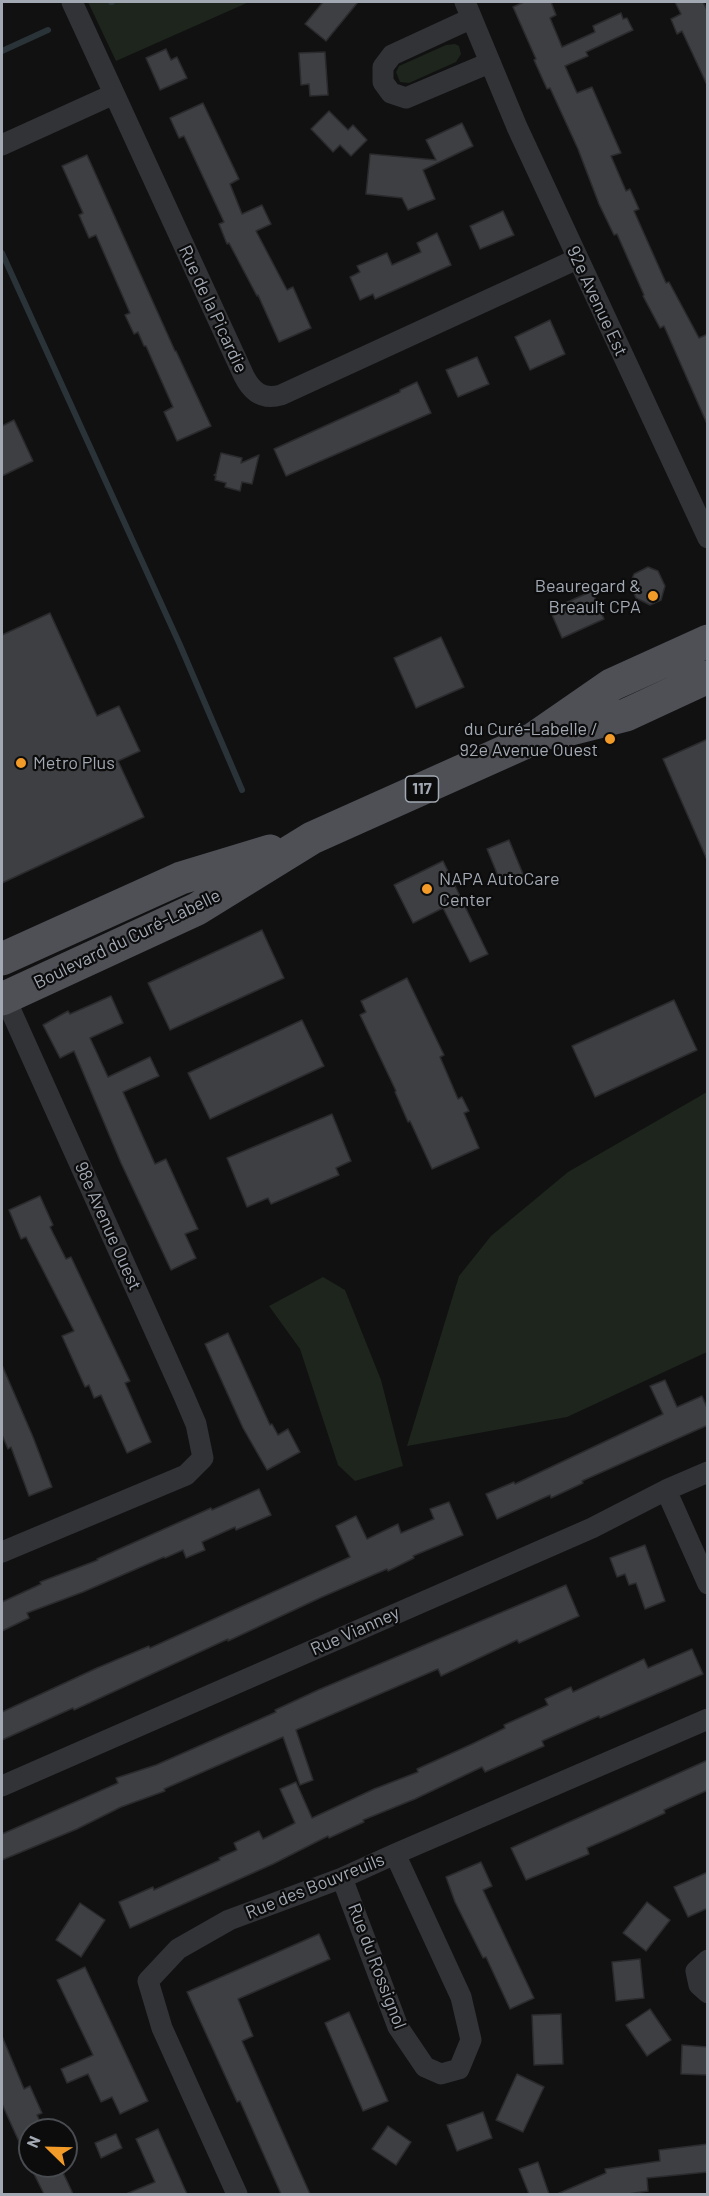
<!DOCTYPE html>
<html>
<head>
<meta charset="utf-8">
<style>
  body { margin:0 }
  #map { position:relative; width:709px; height:2196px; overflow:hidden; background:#111112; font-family:Barlow,sans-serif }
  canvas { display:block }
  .frame { position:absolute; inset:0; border:3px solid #a2a9b3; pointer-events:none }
  .north { position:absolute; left:18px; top:2118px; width:60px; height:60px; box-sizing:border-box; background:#0c0c0d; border:2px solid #484b4f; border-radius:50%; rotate:293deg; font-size:16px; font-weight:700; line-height:24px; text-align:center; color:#a2a9b3 }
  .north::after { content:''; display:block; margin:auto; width:21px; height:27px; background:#f29b29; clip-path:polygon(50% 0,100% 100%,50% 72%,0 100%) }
</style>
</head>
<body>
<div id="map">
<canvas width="709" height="2196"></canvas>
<div class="frame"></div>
<div class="north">N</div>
</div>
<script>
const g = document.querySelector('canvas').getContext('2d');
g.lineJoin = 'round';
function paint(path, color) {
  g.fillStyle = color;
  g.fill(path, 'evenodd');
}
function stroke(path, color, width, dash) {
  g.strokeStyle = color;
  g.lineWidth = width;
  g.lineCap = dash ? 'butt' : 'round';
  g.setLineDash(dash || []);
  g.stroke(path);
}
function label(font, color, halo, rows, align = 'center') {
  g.font = font + ' Barlow,sans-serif';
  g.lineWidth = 4.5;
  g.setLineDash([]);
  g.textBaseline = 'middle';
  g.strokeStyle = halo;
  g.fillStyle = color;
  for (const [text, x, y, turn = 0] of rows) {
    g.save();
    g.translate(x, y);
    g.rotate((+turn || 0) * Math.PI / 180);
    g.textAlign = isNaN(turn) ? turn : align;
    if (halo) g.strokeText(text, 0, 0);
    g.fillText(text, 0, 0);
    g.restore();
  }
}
const green = new Path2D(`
  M88,2h161l-133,59z
  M455,44l4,2 2,8 -5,8 -47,21 -9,-1 -4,-10 3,-6 47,-21z
  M707,1092v260l-140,65 -160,29 52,-170 32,-40 77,-64z
  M323,1277l22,13 36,90 22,86 -48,15 -17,-16 -38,-116 -31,-43z`);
const stream = new Path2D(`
  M111,2h1
  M2,51l46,-21
  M2,253l178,392 62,145`);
const building = new Path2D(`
  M323,2h35l-32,39 -21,-17z
  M524,2h27l5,13 -6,3 12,29 33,-15 -2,-6 28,-13 2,6 4,-1 6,12 -47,22 2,4 -23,10 12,27 15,-6 29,66 -10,3 15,35 4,-2 9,20 -5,2 32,72 3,-1 30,56 9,-4v92l-44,-100 -4,2 -17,-32 1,-1 -27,-61 -3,1 -15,-31 -21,-55 -28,-61 -3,1 -13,-29 2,-1 -23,-52z
  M675,2h28l5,10v75l-26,-56 -5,3 -6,-15 10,-5z
  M166,49l5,11 6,-3 10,21 -27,12 -14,-32z
  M325,52l3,43 -18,1 -1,-12 -8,1 -2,-32z
  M203,103l36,76 -9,5 12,30 20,-9 9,19 -15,7 31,59 6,-3 18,41 -32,14 -21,-47 -1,1 -28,-53 -2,1 -8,-20 5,-2 -40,-86 -5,2 -9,-20z
  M329,111l19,19 5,-5 14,15 -16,16 -11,-11 -7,7 -22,-23z
  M462,123l11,23 -50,24 12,29 -27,11 -6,-12 -36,-4 4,-40 66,6 -10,-20z
  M87,155l88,196h1l35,75 -34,15 -13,-29 9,-5 -27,-61h-2l-6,-14 -4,2 -9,-19 5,-2 -34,-78 -7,3 -10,-23 4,-2 -21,-47z
  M503,211l11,24 -34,14 -10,-23z
  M437,233l14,32 -76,34 -2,-5 -13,6 -10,-23 10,-5 -3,-6 30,-13 5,12 29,-13 -4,-9z
  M550,320l15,34 -35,16 -15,-33z
  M477,357l12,27 -31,13 -12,-27z
  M417,382l14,31 -145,63 -12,-27 126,-57v-2z
  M14,420l19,41 -31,15v-50z
  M221,453l21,5 -1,5 18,-8 -7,29 -10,-2 -2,9 -15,-4 1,-4 -11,-3 1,-4 -2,-1 2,-1z
  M648,567l10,4 7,15 -4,14 -11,5 -14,-7 -6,-14 4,-10z
  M592,591l12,28 -42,19 -12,-28z
  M50,613l47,103 22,-10 21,45 -22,10 26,56 -142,66v-248z
  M441,637l23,50 -48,21 -22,-50z
  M708,739v123l-45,-103z
  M509,840l14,34 -22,9 -14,-34z
  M443,861l45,93 -18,8 -27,-54 -30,15 -19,-38z
  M262,930l22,48 -114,52 -22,-47z
  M407,978l37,77 -4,2 18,42 4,-2 7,14 -5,2 15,35 -47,21 -22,-48 -2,1 -13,-30 1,-1 -36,-76 6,-3 -5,-11z
  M111,996l12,27 -33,15 18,39 42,-20 9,19 -36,16 32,72 11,-5 32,70 -13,5 11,24 -25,12 -50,-107 -47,-112 -14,7 -17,-33 25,-14 2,3z
  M674,1000l23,50 -102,47 -23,-51z
  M302,1020l22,46 -114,53 -22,-46z
  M332,1114l19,47 -15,7 3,7 -68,29 -3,-6 -21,9 -20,-49z
  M40,1196l13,29 -3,2 16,32 5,-2 59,124 -5,2 26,59 -24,11 -26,-58 -7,3 -5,-13 -4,2 -23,-51 12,-5 -48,-94 -5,2 -12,-29z
  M228,1333l42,92 2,-1 6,11 10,-6 12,23 -33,18 -24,-42 -38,-84z
  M2,1365l31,72 19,50 -23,9 -18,-49 -3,2 -6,-14z
  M665,1380l12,27 25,-11 6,14v15l-126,56 1,2 -32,15 -1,-3 -53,24 -11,-25 28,-12 1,2 148,-70 -13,-28z
  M259,1489l12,26 -35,15 -1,-3 -33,15 3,8 -19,8 -3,-8 -18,8 -1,-1 -81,35 -56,21 2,5 -27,13v-29l39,-18 -1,-2 58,-22 -1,-1 114,-51 1,2z
  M449,1502l14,33 -50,21 1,2 -26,13 -1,-2 -65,28 -94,44v-2l-154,71 -1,-2 -71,32v-28l95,-44 52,-22 1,2 200,-91 -14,-31 20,-10 11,23 31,-15 3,9 33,-14 -4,-10z
  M645,1545l20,56 -20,8 -9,-26 -7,2 -4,-11 -8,3 -7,-19z
  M566,1585l13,31 -60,27 -2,-3 -76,36 -3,-7 -142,61 17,50 -13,5 -17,-48 -119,52 1,2 -44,16 -44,22 -75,31v-26l116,-51 -2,-5 40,-13 120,-53 -1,-2 43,-20z
  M692,1649l11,25 -103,44 -1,-2 -57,25 2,5 -59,26 -3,-5 -67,32 -52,21 1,2 -35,16 -1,-2 -55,28 -143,64 -11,-26 34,-15 1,3 66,-30 -1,-2 18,-8 -3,-7 25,-12 4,8 32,-16 -15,-34 16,-7 16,36 62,-29 44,-17 -1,-3 55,-25 33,-16 -1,-3 44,-20 -3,-6 26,-12 2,5 71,-33 4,9z
  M708,1760v30l-44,20 1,3 -37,17 -41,18 2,6 -63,26 -15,-32z
  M481,1862l11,24 -9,4 51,108 -24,11 -24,-52 -3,1 -28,-56 -9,-25z
  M708,1872v36l-20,9 -14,-30z
  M647,1902l23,18 -24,31 -23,-18z
  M80,1903l25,17 -24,37 -25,-17z
  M319,1934l11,25 -92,40 15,37 -11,5 68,153h-29l-41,-93 -3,1 -50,-110z
  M640,1959l4,39 -28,3 -4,-39z
  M85,1967l63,134 -28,13 -8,-17 -11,5 -13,-28 -21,9 -6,-14 32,-14 -36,-75z
  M650,2009l21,31 -24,16 -21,-31z
  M349,2012l39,89 -25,10 -38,-88z
  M561,2014l2,50 -29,1 -2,-50z
  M2,2036l22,53 6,-3 12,27 -5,2 7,15h-14v36l-28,-62z
  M682,2045l26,2v28l-27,-1z
  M517,2074l27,13 -21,45 -27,-12z
  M483,2112l9,26 -35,13 -10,-26z
  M388,2126l23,16 -15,23 -24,-16z
  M158,2129l29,65h-61l29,-12 -19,-43z
  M116,2134l6,14 -21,10 -6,-15z
  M708,2144v28l-61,6 1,13 -20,3h-71l49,-21 -1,-4 55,-8 -1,-11z
  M538,2162l11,32h-20l-10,-25z
  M30,2166h30l13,28h-29z`);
const minor = new Path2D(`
  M72,2l172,374c8,16 19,24 37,19l296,-136
  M465,2l52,125 191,411
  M470,19l-78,36 -9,12v15l8,11 15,5 83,-35
  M2,145l112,-51
  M2,991l182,405 12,28 7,34 -17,17 -184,77
  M666,1490l42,94
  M2,1786l590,-258 74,-38 42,-18
  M342,1878l56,149 27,40 16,7 18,-5 12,-29 -10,-43 -66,-143
  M708,1960l-12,11 3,14 9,8
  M237,2194l-75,-166 -14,-47 30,-32 51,-29 113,-42 53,-24 313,-135`);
const primary = new Path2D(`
  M555,733l71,-18 82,-38
  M2,959l179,-81 89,-27
  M2,999l195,-90 115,-71 221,-99 78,-54 97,-44`);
const markers = [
  [653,596,6,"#f29b29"],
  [610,739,6,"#f29b29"],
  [21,763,6,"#f29b29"],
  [427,889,6,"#f29b29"]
];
const shields = [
  [422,789,33]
];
const shieldNames = [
  ["117",422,789]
];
const streetNames = [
  ["92e Avenue Est",597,301,65],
  ["Rue de la Picardie",213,309,65],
  ["Boulevard du Curé-Labelle",127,939,-26],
  ["98e Avenue Ouest",108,1226,66],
  ["Rue Vianney",355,1631,-24],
  ["Rue des Bouvreuils",315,1886,-22],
  ["Rue du Rossignol",377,1966,69]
];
const poiNames = [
  ["Beauregard &",641,586],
  ["Breault CPA",641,607],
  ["du Curé-Labelle /",598,729],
  ["92e Avenue Ouest",598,750],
  ["Metro Plus",33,763,"left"],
  ["NAPA AutoCare",439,879,"left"],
  ["Center",439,900,"left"]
];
paint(green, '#1d251d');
stroke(stream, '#293338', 6);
paint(building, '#3d3f42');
stroke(building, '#2b2b2e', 1.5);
stroke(minor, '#323337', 21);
stroke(primary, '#4e5056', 33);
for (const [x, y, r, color] of markers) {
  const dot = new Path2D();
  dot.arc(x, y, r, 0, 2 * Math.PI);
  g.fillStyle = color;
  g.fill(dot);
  stroke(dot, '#0c0c0d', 2);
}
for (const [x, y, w] of shields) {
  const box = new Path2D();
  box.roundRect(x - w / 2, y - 13, w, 26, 4.5);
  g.fillStyle = '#0c0c0d';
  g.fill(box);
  stroke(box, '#a2a9b3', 1.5);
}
label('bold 16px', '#a2a9b3', null, shieldNames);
label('18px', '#a2a9b3', '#0c0c0d', streetNames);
label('18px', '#a2a9b3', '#0c0c0d', poiNames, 'right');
</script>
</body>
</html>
